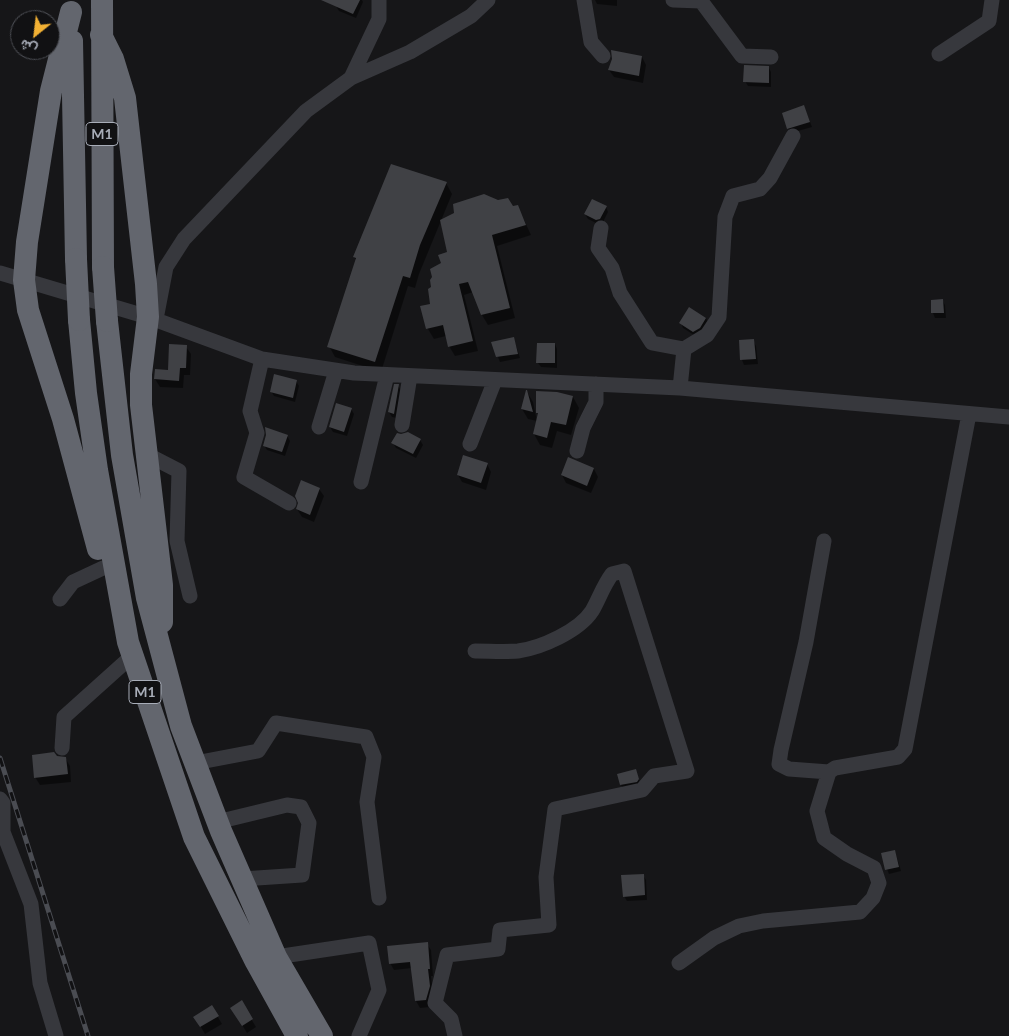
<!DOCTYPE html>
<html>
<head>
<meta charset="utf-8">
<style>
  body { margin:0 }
  #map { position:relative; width:1009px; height:1036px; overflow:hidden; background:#161618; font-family:Lato,Vazirmatn,sans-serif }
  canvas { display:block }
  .north { position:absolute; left:10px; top:10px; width:50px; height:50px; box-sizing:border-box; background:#111113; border:1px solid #4d4f55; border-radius:50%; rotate:209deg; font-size:14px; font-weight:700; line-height:20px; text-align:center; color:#a8adb8 }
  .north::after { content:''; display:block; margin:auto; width:18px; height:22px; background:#f2b134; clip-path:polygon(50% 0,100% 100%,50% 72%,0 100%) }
</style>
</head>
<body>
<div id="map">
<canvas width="1009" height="1036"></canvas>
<div class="north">ش</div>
</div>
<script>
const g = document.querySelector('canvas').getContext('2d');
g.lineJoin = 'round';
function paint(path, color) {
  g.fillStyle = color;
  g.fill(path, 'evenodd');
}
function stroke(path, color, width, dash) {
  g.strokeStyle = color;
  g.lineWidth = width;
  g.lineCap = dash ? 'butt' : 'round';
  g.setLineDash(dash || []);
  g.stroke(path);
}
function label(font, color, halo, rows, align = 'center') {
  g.font = font + ' Lato,sans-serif';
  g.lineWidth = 4;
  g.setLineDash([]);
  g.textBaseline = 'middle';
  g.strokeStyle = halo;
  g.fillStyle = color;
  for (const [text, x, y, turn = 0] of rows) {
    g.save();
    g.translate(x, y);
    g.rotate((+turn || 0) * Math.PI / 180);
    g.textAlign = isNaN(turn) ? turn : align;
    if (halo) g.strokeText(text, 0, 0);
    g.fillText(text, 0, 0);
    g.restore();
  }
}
const shadow = new Path2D(`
  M339,0h23l1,2 -7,16 -17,-7 -3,-5z
  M595,0h22v6l-20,-2z
  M642,57l4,8 -3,18 -29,-6 -5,-7z
  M769,68l2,4v15l-23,-1 -3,-5z
  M804,106l8,21 -21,6 -3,-5z
  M446,183l6,11 -33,80 -4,14 -7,-2 -27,86 -46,-15 -6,-11 27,-86 -2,-3z
  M518,207l13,28 -34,11 18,72 -27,7 -6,-10 -9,-23 -9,3 14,56 -23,5 -6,-10 -3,-10 -12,3 -6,-10 -6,-22 9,-2 2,-17 16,-35 63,-45z
  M606,207l2,5 -6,12 -2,1 -12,-6 -3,-5z
  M942,300l3,5 1,13h-11l-2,-5 -1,-12z
  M706,318l2,5 -11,14 -14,-9 -2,-5z
  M514,339l6,19 -20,4 -2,-5z
  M753,341l3,5 2,18 -14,1 -2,-5z
  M555,344l2,5v19l-16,-1 -3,-4z
  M186,347l5,7 -1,21h-6l-1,13 -23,-1 -5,-8 1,-9 13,1z
  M296,381l3,5 -4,16 -21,-6 -3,-5z
  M398,386l3,4 -4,28 -5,-1 -3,-5z
  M527,392l6,10 4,19 2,-6 -2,-3 36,-15 6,11 -8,27 -14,-4 -5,17 -12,-3 -6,-11 3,-13 -9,-2 -6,-10z
  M351,409l3,5 -7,22 -14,-4 -3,-5z
  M287,436l3,5 -5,15 -18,-6 -3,-5z
  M420,440l3,5 -7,13 -20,-10 -3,-5z
  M487,464l4,8 -5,18 -24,-8 -4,-7z
  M594,469l4,8 -7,16 -25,-10 -4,-8z
  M319,489l5,7 -10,26 -12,-5 -5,-8 3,-7z
  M57,757l8,1 5,8 1,16 -31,3 -5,-8z
  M636,771l5,14 -17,5 -3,-5z
  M895,851l6,20 -12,3 -2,-5z
  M643,875l3,5 1,20 -20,1 -3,-5z
  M427,944l4,6 2,26h-2l2,17 -3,14 -10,1 -4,-7 -4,-33 -18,2 -4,-7z
  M241,1002l15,25 -9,6 -15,-25z
  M212,1007l10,17 -17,10 -10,-17z`);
const building = new Path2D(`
  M321,0h39l-7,14z
  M611,50l31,6 -3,20 -31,-6 4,-11z
  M744,65l25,1v17l-26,-1z
  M804,105l6,17 -23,7 -5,-16z
  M391,164l56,18 -27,63 -10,33 -7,-2 -28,86 -48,-15 29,-89 -3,-1z
  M484,194l14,6 10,-2 5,8 5,-1 8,20 -34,10 18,73 -29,7 -13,-33 -9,2 14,57 -25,6 -5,-22 -17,4 -6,-23 10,-2 -2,-15 3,-2 -1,-7 2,-3 -2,-8 11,-6 -3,-8 9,-3 -7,-32 14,-7 -1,-9z
  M592,199l15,7 -7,13 -4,1 -12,-6z
  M943,299l1,14h-13v-13z
  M689,307l17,11 -6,10 -7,4 -14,-9z
  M514,337l4,17 -22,3 -5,-15z
  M754,339l2,20 -16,1 -1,-20z
  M537,343h18v20h-19z
  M169,344l18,1 -1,23h-6l-1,13 -25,-2 1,-10 13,1z
  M274,374l23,6 -4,18 -23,-6z
  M394,384h5l-5,30 -6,-2z
  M526,390h1l6,22 -12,-3z
  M536,391l21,1 16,4 -7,29 -15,-3 -4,16 -14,-4 5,-21h-2z
  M336,403l16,5 -8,24 -15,-5z
  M265,427l23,8 -6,17 -19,-6 3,-11z
  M408,432l13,7 -8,15 -22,-11 6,-10 4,1z
  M463,455l25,8 -7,20 -24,-8z
  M568,457l26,11 -7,18 -26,-11z
  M301,480l19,8 -10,27 -14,-6 2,-6 -3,-7z
  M54,752l3,4 9,1 2,17 -34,4 -2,-23z
  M636,769l3,10 -2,3 -17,3 -3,-11z
  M895,850l4,17 -14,3 -4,-17z
  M644,874l1,21 -22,2 -2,-22z
  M428,942l2,27h-2l2,17 -4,14 -11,1 -5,-39 -21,2 -2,-18z
  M242,1000l11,19 -11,7 -12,-18z
  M212,1005l7,11 -19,11 -7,-10z`);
const minor = new Path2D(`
  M584,0l7,42 12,14
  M673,0l28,1 41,55 29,1
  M939,54l50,-33 3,-21
  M351,78l28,-59v-19
  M601,228l-3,20 14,20 8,25 32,50 32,6
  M0,273l148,44 114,42 92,14 326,15 329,29
  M156,319l10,-52 18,-28 122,-128 45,-33 59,-26 61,-36 17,-16
  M262,359l-12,52 7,22 -13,44 45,26
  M680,388l4,-39 23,-14 12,-18 6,-100 8,-21 27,-7 10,-11 23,-42
  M402,425l8,-49
  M319,427l17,-56
  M470,444l25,-64
  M577,451l6,-23 13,-26v-18
  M148,455l31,16 -2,70 13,55
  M361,482l26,-107
  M824,541l-18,101 -25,108 -2,14 10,5 40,3 6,-4 63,-11 7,-8 64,-335
  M60,599l13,-17 30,-14
  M62,748l2,-31 69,-62
  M195,763l63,-12 18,-28 90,14 8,20 -7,45 12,96
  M0,799l3,4v29l28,72 9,79 16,53
  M217,822l70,-17 14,2 8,16 -7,52 -60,4
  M276,957l93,-14 10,47 -20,46
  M679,963l35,-25 25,-12 24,-5 97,-9 13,-14 6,-15 -5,-15 -27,-14 -23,-16 -7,-27 12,-39
  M455,1036l-4,-17 -16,-16 12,-48 51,-6 2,-19 49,-5 -3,-48 9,-68 87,-19 12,-14 33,-5 -63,-200 -12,3c-9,12 -13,25 -20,37 -13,20 -51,37 -74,40 -14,1 -29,0 -43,0`);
const highway = new Path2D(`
  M102,0l1,267
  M71,12l-20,79 -24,151 -3,38 4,30 35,109 35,130
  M101,35l12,24 12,39 21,186 2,33 -7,57v31l21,180v37
  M72,41l4,218
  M79,320l7,73 11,77 31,172 66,195 62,125 41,74
  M107,321l15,134 25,143 34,128 40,105 55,126 46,79`);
const rail = new Path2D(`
  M0,758l88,278`);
const highwayBridge = new Path2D(`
  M76,259l3,61
  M103,267l4,54`);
const shields = [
  [102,134,32],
  [145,692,32]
];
const shieldNames = [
  ["M1",102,134],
  ["M1",145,692]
];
paint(shadow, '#0007');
paint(building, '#404145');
stroke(minor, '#37383d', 15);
stroke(highway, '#63666e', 22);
stroke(rail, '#4a4c52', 5);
stroke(rail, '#111113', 3, [9]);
stroke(highwayBridge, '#63666e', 22);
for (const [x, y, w] of shields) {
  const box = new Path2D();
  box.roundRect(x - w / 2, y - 11.5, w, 23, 4);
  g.fillStyle = '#111113';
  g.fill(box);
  stroke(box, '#a8adb8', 1);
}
label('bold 14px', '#a8adb8', null, shieldNames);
</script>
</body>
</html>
